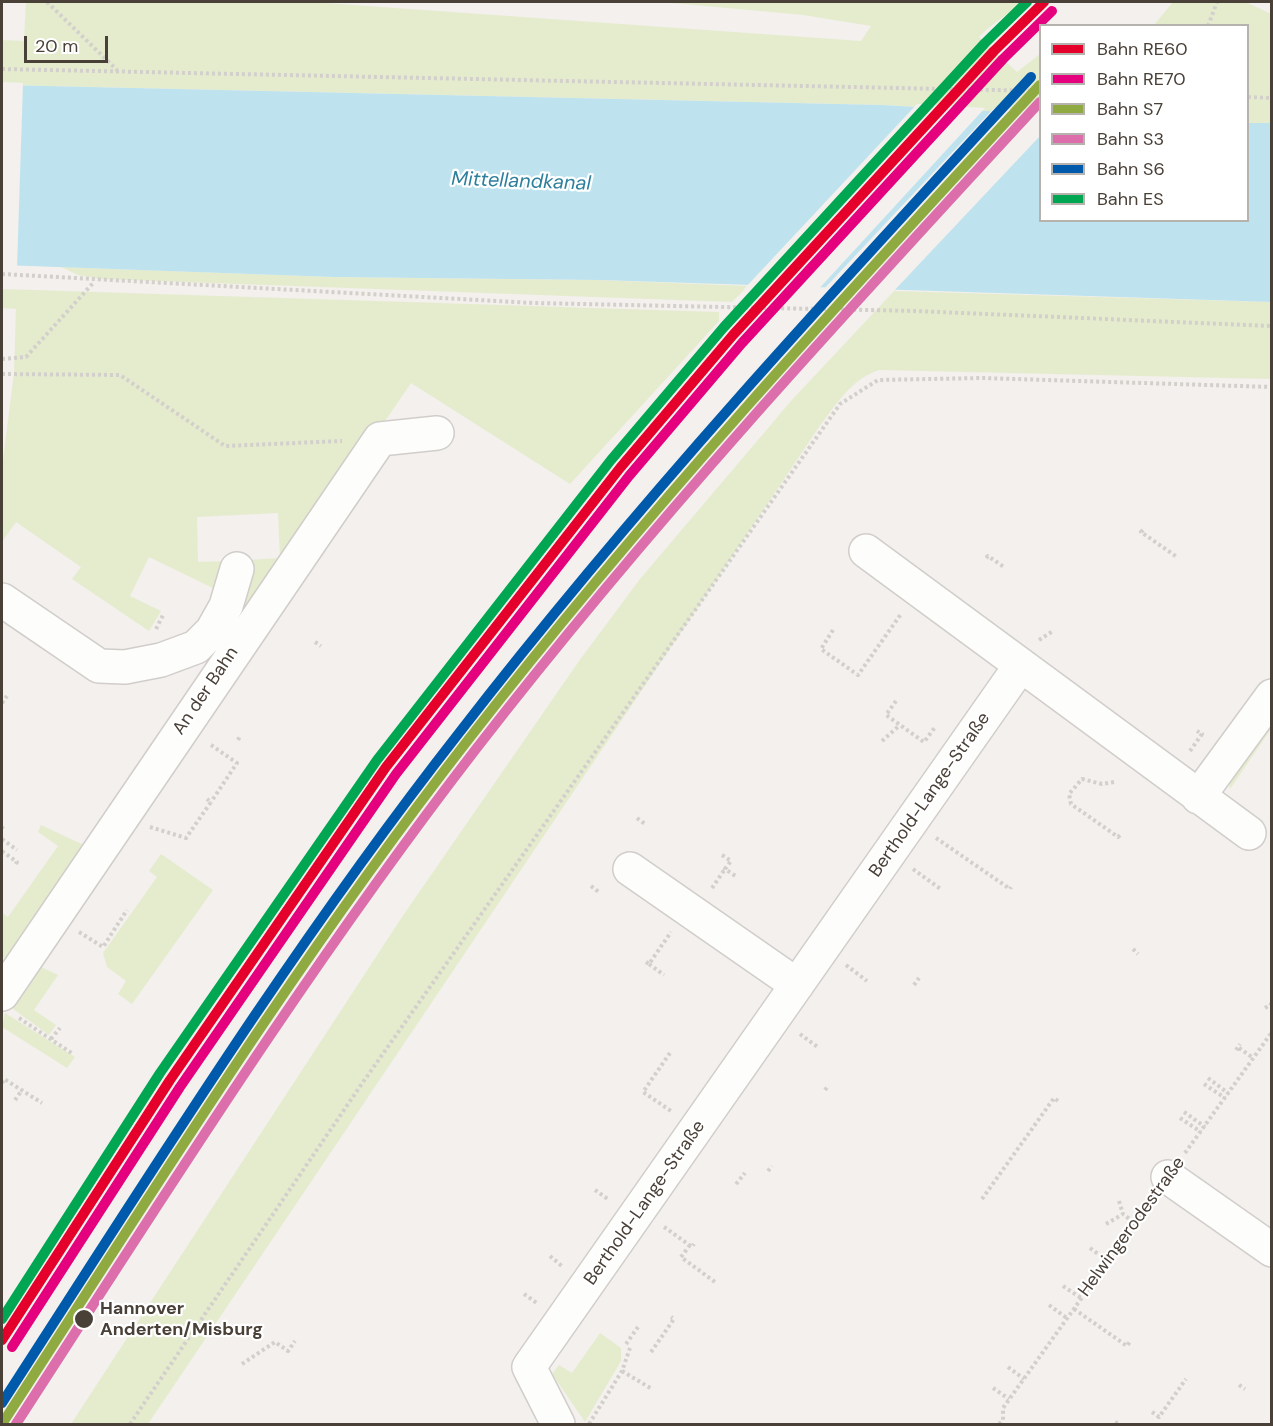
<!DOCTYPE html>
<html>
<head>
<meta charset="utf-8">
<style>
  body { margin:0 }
  #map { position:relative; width:1273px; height:1426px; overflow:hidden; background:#f3f0ed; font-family:"DM Sans",sans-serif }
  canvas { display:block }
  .frame { position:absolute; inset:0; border:3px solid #494038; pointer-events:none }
  .legend { position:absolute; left:1039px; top:24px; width:210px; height:198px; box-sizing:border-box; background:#fff; border:2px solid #b6b3af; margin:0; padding:8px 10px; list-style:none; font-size:18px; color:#494038 }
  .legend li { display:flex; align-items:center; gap:12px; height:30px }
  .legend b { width:30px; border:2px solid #b6b3af }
  .scale { position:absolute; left:24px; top:36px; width:84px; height:27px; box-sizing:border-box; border:3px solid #494038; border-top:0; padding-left:8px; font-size:18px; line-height:21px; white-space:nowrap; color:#494038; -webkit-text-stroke:4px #fff; paint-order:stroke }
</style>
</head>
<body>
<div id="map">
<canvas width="1273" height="1426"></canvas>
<div class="frame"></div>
<ul class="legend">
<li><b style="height:8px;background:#e4002b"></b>Bahn RE60</li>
<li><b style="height:8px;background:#e5007d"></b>Bahn RE70</li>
<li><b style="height:8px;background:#8eaa40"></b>Bahn S7</li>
<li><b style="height:8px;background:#db6eab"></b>Bahn S3</li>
<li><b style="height:8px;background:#005aab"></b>Bahn S6</li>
<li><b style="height:8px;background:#00a651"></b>Bahn ES</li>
</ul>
<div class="scale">20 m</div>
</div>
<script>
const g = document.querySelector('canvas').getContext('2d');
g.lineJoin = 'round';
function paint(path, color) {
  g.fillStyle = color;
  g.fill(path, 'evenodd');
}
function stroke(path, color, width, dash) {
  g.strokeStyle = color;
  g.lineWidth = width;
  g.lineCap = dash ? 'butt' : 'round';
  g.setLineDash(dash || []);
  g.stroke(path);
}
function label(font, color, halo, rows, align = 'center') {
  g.font = font + ' "DM Sans",sans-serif';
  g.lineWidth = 4.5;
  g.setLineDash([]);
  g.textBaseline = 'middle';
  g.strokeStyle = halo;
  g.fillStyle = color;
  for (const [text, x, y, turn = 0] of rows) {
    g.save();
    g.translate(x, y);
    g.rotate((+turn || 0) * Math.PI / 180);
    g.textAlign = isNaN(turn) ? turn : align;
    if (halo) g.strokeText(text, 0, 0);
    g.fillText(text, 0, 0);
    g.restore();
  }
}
const green = new Path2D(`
  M26,2h285l550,39 10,-15 -68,-11 -142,-13h361c-14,13 -30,21 -43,35l38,35 23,-18v60l-158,-9 -880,-20v-45l22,1z
  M1173,2h73l25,12v109h-23v-97l-94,-1z
  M61,267l272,10 266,3 149,6 -16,16 -631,-23 -23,-4z
  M2,289l717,23v9l-149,163 -159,-101 -164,240 -16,-11 16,-52 33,-2 -2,-45 -81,4 1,45 29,-1 -10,29 -68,-33 -19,39 31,15 -12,20 -77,-52 9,-12 -65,-45 -14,20v-74l12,-95 2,-64 -14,-1z
  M894,291l377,11v77l-392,-9c-28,9 -43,35 -60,57l-671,997h-77l331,-507 177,-256 61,-82 151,-178z
  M1271,714v15l-41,60 -2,-12z
  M41,825l47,22 -86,127 2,-16 -2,-2v-43l6,4 50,-71 -20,-14z
  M161,854l52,36 -81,114 -14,-10 8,-13 -19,-14 -4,-14 54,-76 -8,-6z
  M39,966l19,9 -24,35 22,15 -7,10 -40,-29z
  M5,1013l70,44 -8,11 -65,-41z
  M600,1333l21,15v13l-36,61 -33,-48 7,-9 13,8z`);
const water = new Path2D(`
  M2,85l880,20 158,9v106h208v-97h23v179l-672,-22 -266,-3 -331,-12z`);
const pier = new Path2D(`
  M2,82l21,1 -6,185h-15z
  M917,104l68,4 -169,184 -72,-3z
  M994,108l46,3v25l-149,158 -70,-2z`);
const path = new Path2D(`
  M47,2l70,68
  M1208,26l9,-24
  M2,69l1038,22
  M1248,97l24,1
  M2,274l531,29 381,8 358,15
  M2,359l24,-2 68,-75
  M2,374l118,1 105,71 117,-5
  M1143,530l-2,2 36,25
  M986,558l2,-2 16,11
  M156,629l8,-16
  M833,630l-12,19 37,26 43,-61
  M1039,640l14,-9
  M315,642l6,4
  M896,701l-10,14 38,27 12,-16
  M2,703l5,-7
  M238,740l2,-4
  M882,741l18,-16
  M211,745l26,18 -26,39
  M1190,751l12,-17 -5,-3
  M1114,782l-12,2 -20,-5 -13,15 2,10 47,33 2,-2
  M637,818l8,6
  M150,827l36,11 25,-36 -4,-3
  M2,828l1,-2
  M936,838l74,51 1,-2
  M2,839l15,11
  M2,851l15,11 -2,3
  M722,855l9,6 -6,8 12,8
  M913,869l29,21
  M591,886l9,7
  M712,888l13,-19
  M79,932l24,15 24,-37
  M1133,949l5,5
  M646,962l3,2 22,-32
  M649,964l15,11
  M846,965l21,16
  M914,985l5,-7
  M1265,1008l6,-4 -2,-2
  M19,1018l54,36
  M800,1034l19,14
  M51,1039l9,-11
  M1239,1048l14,10
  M1236,1050l4,-6
  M670,1053l-27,39 28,19
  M1208,1078l20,15
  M2,1083l2,-4 38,24
  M1204,1084l21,14
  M825,1090l3,-4
  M15,1100l7,-10
  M1184,1112l21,15
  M1180,1118l21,14
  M1185,1153l87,-121
  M768,1171l4,-5
  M736,1184l9,-11
  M595,1190l14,10
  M982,1199l72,-101 4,3
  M1119,1201l4,13
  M1106,1224l17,-10 12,9
  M664,1227l28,20 2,-3
  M690,1245l-9,12 34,25
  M1090,1248l18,13
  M550,1256l13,11
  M1063,1286l18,12
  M524,1294l14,10
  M1049,1305l18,13
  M1074,1309l53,37 4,-6
  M626,1344l12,-17
  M651,1352l23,-33 -3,-2
  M242,1364l33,-22 13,9 7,-10
  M1008,1367l16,12
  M622,1371l30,18
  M1239,1385l6,4
  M993,1388l16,11
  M1152,1412l7,5 27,-38
  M1115,1422l4,2
  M130,1424l231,-339 479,-681 38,-24 104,-2 290,9
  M589,1424l33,-53 8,-23
  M999,1424l4,-4v-12l148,-207`);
const minor = new Path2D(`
  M866,551l383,282
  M2,600l97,66 26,1 36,-7 35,-13 16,-16 14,-25 11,-37
  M1198,797l74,-101
  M630,869l167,116
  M2,994l378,-555 57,-6
  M1168,1177l104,73
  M558,1424l-29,-57 492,-702`);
const rail1 = new Path2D(`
  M2,1340l168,-260 216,-313 234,-299 113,-133 261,-284 50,-49`);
const rail2 = new Path2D(`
  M12,1347l168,-260 216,-313 233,-298 113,-133 261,-284 49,-48`);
const rail3 = new Path2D(`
  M2,1424c150,-231 296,-466 466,-684 178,-229 375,-442 572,-655`);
const rail4 = new Path2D(`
  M16,1424c148,-228 293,-459 460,-675 175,-226 370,-437 564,-647`);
const rail5 = new Path2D(`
  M2,1403c147,-227 290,-457 457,-670 178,-230 375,-443 572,-656`);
const rail6 = new Path2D(`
  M2,1319l158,-246 217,-313 234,-300 113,-133 261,-284 42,-41`);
const markers = [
  [84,1319,10,"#494038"]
];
const streetNames = [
  ["An der Bahn",206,691,-56],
  ["Berthold-Lange-Straße",930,795,-55],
  ["Berthold-Lange-Straße",645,1203,-55],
  ["Helwingerodestraße",1132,1227,-54]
];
const stopNames = [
  ["Hannover",100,1309],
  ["Anderten/Misburg",100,1330]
];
const waterNames = [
  ["Mittellandkanal",521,182,2]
];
paint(green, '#e5ecce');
paint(water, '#bfe3ee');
paint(pier, '#f3f0ed');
stroke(minor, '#d1cdca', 36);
stroke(path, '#d3d0cc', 4, [3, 3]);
stroke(minor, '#fdfdfc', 33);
stroke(rail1, '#e4002b', 10);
stroke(rail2, '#e5007d', 10);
stroke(rail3, '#8eaa40', 10);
stroke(rail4, '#db6eab', 10);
stroke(rail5, '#005aab', 10);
stroke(rail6, '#00a651', 10);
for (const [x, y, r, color] of markers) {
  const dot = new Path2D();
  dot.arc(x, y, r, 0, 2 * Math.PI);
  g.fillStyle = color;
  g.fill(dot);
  stroke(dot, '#fff', 2);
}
label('18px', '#494038', '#fff', streetNames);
label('bold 18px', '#494038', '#fff', stopNames, 'left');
label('italic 20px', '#2e7f9c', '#fff', waterNames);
</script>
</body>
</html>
